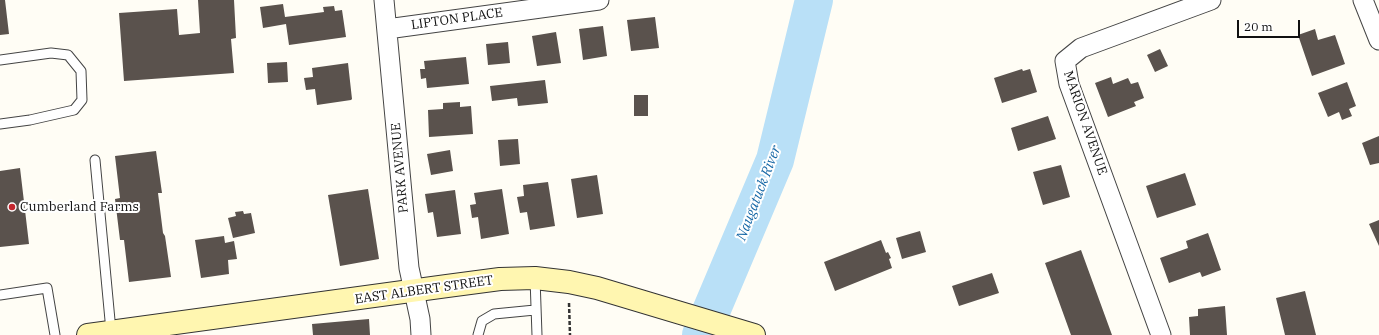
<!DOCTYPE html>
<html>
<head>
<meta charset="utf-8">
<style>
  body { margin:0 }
  #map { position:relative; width:1379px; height:335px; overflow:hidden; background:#fffdf5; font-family:"IBM Plex Serif",serif }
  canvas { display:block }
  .scale { position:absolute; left:1237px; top:20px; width:63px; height:18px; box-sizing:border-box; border:2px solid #111; border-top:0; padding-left:5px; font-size:12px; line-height:14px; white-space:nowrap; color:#111; -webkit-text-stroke:3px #fff; paint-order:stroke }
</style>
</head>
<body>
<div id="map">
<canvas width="1379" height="335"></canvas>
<div class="scale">20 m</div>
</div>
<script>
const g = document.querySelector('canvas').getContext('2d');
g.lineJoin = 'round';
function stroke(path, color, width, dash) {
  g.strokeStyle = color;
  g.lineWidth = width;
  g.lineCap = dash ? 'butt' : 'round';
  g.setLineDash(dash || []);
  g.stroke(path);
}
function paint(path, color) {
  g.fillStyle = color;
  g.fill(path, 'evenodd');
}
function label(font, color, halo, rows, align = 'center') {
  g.font = font + ' "IBM Plex Serif",serif';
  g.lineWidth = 4;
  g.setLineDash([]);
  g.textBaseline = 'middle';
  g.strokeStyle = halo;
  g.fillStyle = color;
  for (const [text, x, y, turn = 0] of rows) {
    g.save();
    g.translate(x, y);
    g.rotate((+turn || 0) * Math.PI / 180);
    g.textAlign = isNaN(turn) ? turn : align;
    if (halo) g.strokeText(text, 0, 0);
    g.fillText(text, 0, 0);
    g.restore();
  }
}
const river = new Path2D(`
  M701,335l74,-175 39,-160`);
const building = new Path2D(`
  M0,0h5l4,34 -9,1z
  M198,0h36l2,38 -5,1 3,34 -110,8 -5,-68 58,-4 2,26 21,-2z
  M283,4l2,13 39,-5 -1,-5 11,-1 1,5 7,-1 4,27 -57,8 -3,-21 -23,4 -3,-21z
  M655,17l4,31 -28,3 -4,-31z
  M603,26l4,30 -24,4 -4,-31z
  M1315,29l3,11 17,-5 10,29 -33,12 -14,-41z
  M556,32l5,31 -24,3 -5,-30z
  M508,42l2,21 -22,2 -2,-21z
  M1160,49l8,17 -13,6 -8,-17z
  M466,57l3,27 -42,4 -1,-10 -5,1 -1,-10h5l-1,-8z
  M287,62l1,20 -20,1 -1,-20z
  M348,63l4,36 -1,1 -34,5 -2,-16 -9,1 -2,-12 9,-1 -1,-9z
  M1022,69l1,2 7,-2 7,23 -35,11 -8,-25z
  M1111,77l2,7 15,-6 3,6 7,-2 6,16 -10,4 2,4 -28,11 -13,-34z
  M545,80l3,23 -30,3 -1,-8 -25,3 -2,-15z
  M1347,82l9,24 -7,3 3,7 -10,4 -3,-8 -11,5 -10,-24z
  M634,95h14v21h-14z
  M460,102v5l11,-1 2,28 -44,3 -1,-27 15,-1v-6z
  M1048,116l8,23 -38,12 -7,-23z
  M1379,136v27l-9,2 -8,-22z
  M518,139l2,25 -20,2 -2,-26z
  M450,150l3,21 -22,4 -4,-21z
  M156,151l6,42h-4l5,40 2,3 6,41 -42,5 -5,-42h-4l-5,-41 5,-1 -5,-42z
  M1061,165l9,32 -27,8 -10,-33z
  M20,168l9,76 -29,3v-76z
  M1185,173l11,32 -39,13 -11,-32z
  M597,175l6,39 -26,4 -6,-39z
  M548,182l7,44 -25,4 -3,-18 -7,1 -3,-16 7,-1 -1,-11z
  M368,189l11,70 -39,7 -12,-71z
  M502,189l7,45 -28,5 -3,-22 -6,1 -2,-13 6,-1 -2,-11z
  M455,190l6,44 -24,3 -4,-25 -5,1 -3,-19z
  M243,211l1,3 7,-1 4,20 -22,5 -5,-20 8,-2 -1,-4z
  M1379,220v26l-10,-22z
  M920,231l6,21 -24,7 -6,-21z
  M1208,233l13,37 -19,7 -2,-5 -31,11 -9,-25 28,-10 -2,-7z
  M224,236l1,7 9,-2 3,18 -9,1 1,14 -28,4 -6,-38z
  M881,240l5,13 2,-1 3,6 -2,1 3,9 -57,23 -11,-29z
  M1081,250l31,85h-41l-26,-72z
  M992,273l7,20 -40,13 -7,-20z
  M1305,291l11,44h-31l-9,-37z
  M1225,306l2,29h-37l-1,-18 9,-1v-7z
  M369,319l1,16h-57l-1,-11z`);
const path = new Path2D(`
  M569,303l1,32`);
const service = new Path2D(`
  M0,60l51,-7 17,2 13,16 1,29 -8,10 -44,10 -30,4
  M95,160l16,171
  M535,278l2,57
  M0,295l47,-7 8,47
  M478,335l4,-14 12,-7 41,-4`);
const minor = new Path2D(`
  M384,0l25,268 11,51 1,16
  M1363,0l16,40
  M387,29l212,-29
  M1161,335l-92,-251 -4,-23 16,-13 130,-48`);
const secondary = new Path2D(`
  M88,335l359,-49 53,-7 35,-1 34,4 28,6 157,47`);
const markers = [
  [12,207,4,"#c4262e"]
];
const streetNames = [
  ["LIPTON PLACE",457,19,-8],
  ["MARION AVENUE",1085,123,71],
  ["PARK AVENUE",400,168,-95],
  ["EAST ALBERT STREET",424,290,-8]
];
const poiNames = [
  ["Cumberland Farms",20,207]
];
const waterNames = [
  ["Naugatuck River",759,193,-69]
];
stroke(river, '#b9e0f7', 38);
paint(building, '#5a524d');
stroke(service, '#444', 11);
stroke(minor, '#444', 21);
stroke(secondary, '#333', 24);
stroke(path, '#333', 2.5, [4, 2]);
stroke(service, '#fff', 9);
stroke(minor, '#fff', 19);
stroke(secondary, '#fff6b0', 22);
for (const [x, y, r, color] of markers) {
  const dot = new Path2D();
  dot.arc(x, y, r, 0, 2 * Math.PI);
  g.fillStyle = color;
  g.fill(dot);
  stroke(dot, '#fff', 1.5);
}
label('13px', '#111', '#fff', streetNames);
label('13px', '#111', '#fff', poiNames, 'left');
label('italic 14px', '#1768a6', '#fff', waterNames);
</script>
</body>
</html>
